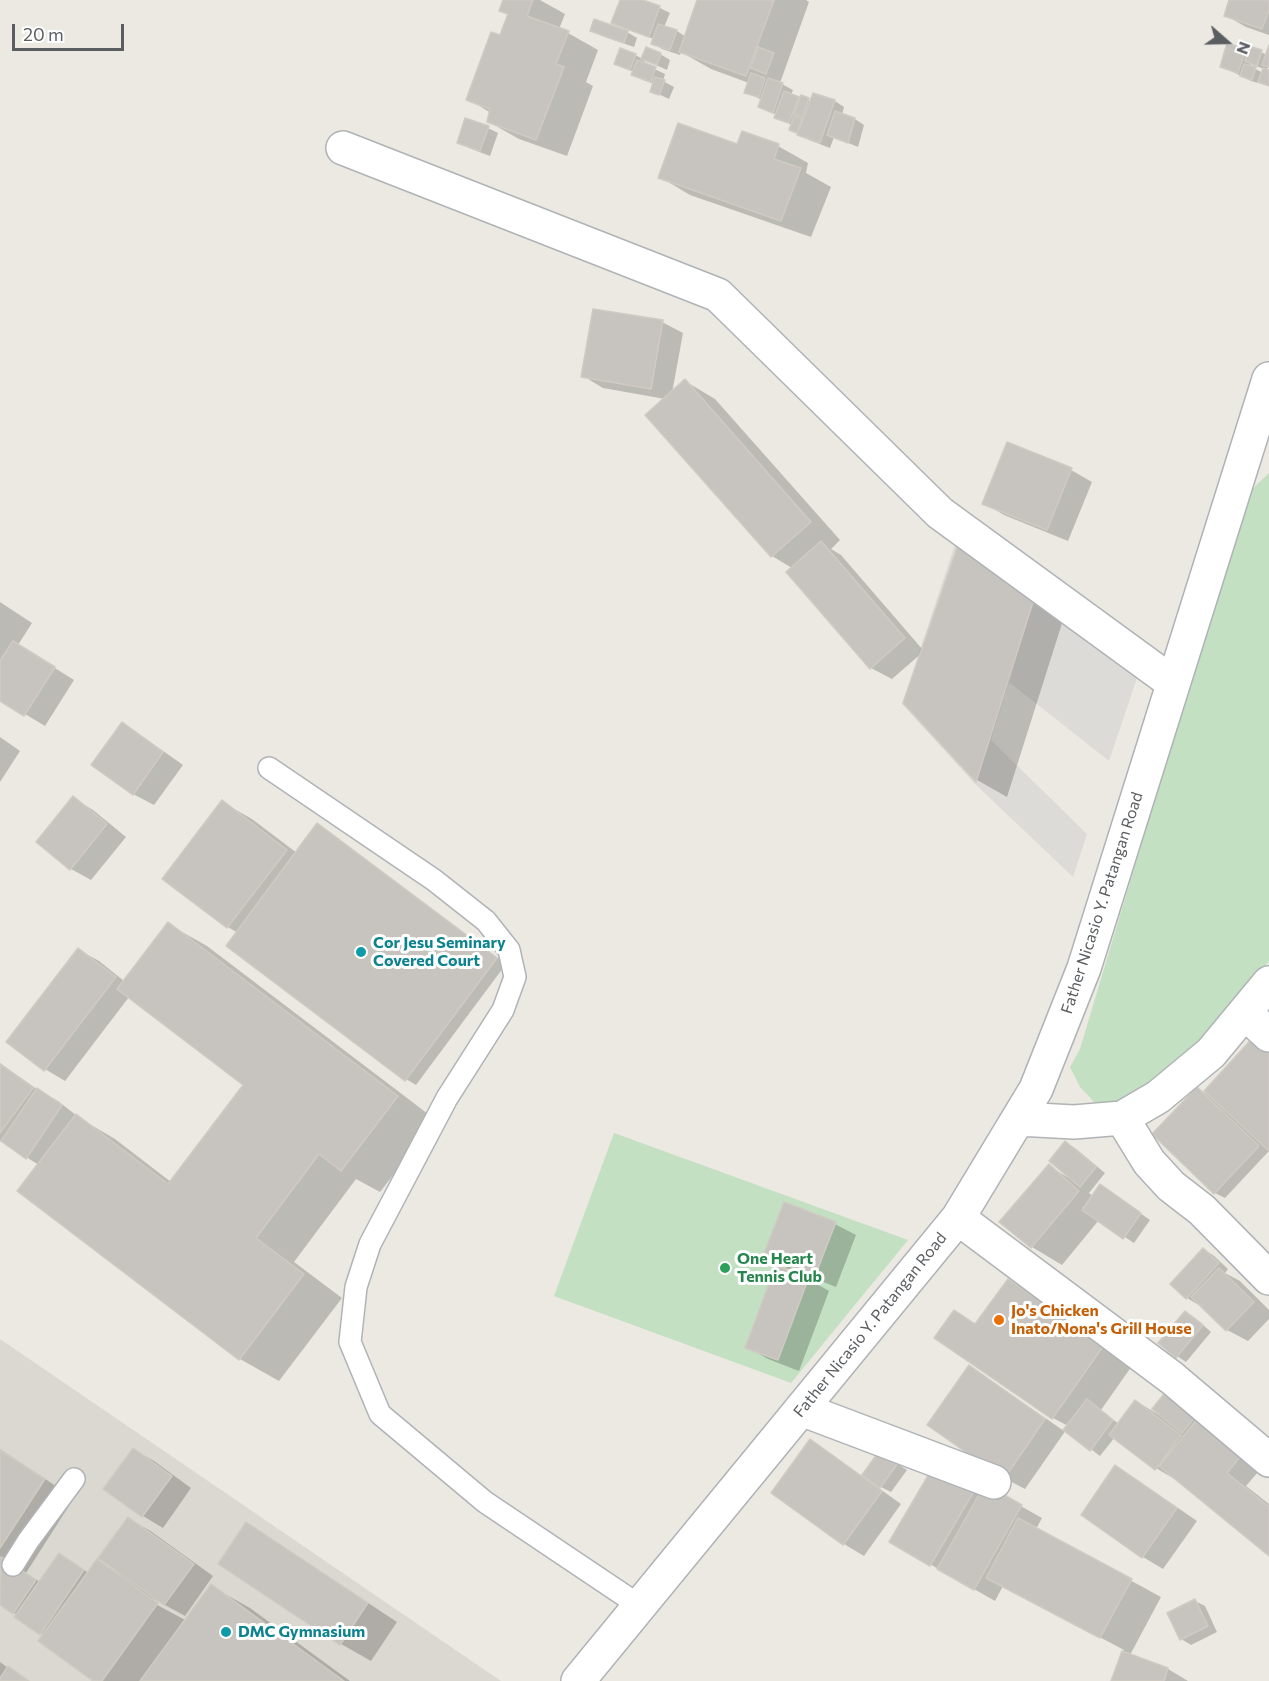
<!DOCTYPE html>
<html>
<head>
<meta charset="utf-8">
<style>
  body { margin:0 }
  #map { position:relative; width:1269px; height:1681px; overflow:hidden; background:#ebe9e2; font-family:Commissioner,sans-serif }
  canvas { display:block }
  .north { position:absolute; left:1197px; top:12px; width:60px; height:60px; -webkit-text-stroke:4px #fff; paint-order:stroke; rotate:110deg; font-size:16px; font-weight:700; line-height:24px; text-align:center; color:#5b5e61 }
  .north::after { content:''; display:block; margin:auto; width:21px; height:27px; background:#5b5e61; clip-path:polygon(50% 0,100% 100%,50% 72%,0 100%) }
  .scale { position:absolute; left:12px; top:24px; width:112px; height:27px; box-sizing:border-box; border:3px solid #5b5e61; border-top:0; padding-left:8px; font-size:18px; line-height:21px; white-space:nowrap; color:#5b5e61; -webkit-text-stroke:4px #fff; paint-order:stroke }
</style>
</head>
<body>
<div id="map">
<canvas width="1269" height="1681"></canvas>
<div class="north">N</div>
<div class="scale">20 m</div>
</div>
<script>
const g = document.querySelector('canvas').getContext('2d');
g.lineJoin = 'round';
function paint(path, color) {
  g.fillStyle = color;
  g.fill(path, 'evenodd');
}
function stroke(path, color, width, dash) {
  g.strokeStyle = color;
  g.lineWidth = width;
  g.lineCap = dash ? 'butt' : 'round';
  g.setLineDash(dash || []);
  g.stroke(path);
}
function label(font, color, halo, rows, align = 'center') {
  g.font = font + ' Commissioner,sans-serif';
  g.lineWidth = 6;
  g.setLineDash([]);
  g.textBaseline = 'middle';
  g.strokeStyle = halo;
  g.fillStyle = color;
  for (const [text, x, y, turn = 0] of rows) {
    g.save();
    g.translate(x, y);
    g.rotate((+turn || 0) * Math.PI / 180);
    g.textAlign = isNaN(turn) ? turn : align;
    if (halo) g.strokeText(text, 0, 0);
    g.fillText(text, 0, 0);
    g.restore();
  }
}
const industrial = new Path2D(`
  M957,538l73,54 107,86 -28,83 -100,-79 -18,58 96,94 -14,43 -99,-94 -72,-79z`);
const education = new Path2D(`
  M0,1339l501,342h-501z`);
const green = new Path2D(`
  M1269,473v488l-31,44 -58,59 -55,36 -30,3 -15,-16 -10,-20 10,-18 166,-554z
  M614,1133l294,107 -117,143 -237,-87z`);
const shadow = new Path2D(`
  M505,0h35l25,14 -6,15 9,4 30,17 -12,32 7,4 -26,70 -48,-17 -30,-17 2,-9 -23,-14 32,-62 10,-22 -9,-5z
  M621,0h18l21,8 10,5 -6,14 13,4 9,6 13,-37h107l3,2 -29,81 13,7 -2,5 10,4 10,2 3,-7 21,7 9,6 -2,8 13,4 9,6 -6,22 -24,-10 -4,11 -21,-8 -18,-10 1,-5 -16,-8 1,-2 -17,-8 2,-7 -16,-8 3,-9 -38,-14 -30,-17 -1,3 -18,-6 -10,-6 2,-4 -31,-11 -10,-6z
  M1231,0h38v35l-23,-8 -21,-12z
  M592,30l35,2 10,6 -3,9 -32,-11z
  M1269,50v17h-1l-1,4h2v15l-7,-3v1l-11,-3 -30,-15 24,-15 4,2 12,-1 6,3zM1251,64l13,5 -1,4 -13,-7z
  M660,54l10,6 -3,10 -22,-10 -1,4 21,10 -2,7 11,6 -5,12 -17,-8 2,-7 -11,-4 -10,-6 1,-2 -18,-8 19,-9 8,4z
  M488,128l10,5 -8,23 -21,-8 -10,-6z
  M738,146h40l30,17 -2,10 25,14 -20,50 -121,-42 -30,-18z
  M662,322l21,11 -11,60 13,-12 30,18 125,141 -9,9 10,6 82,95 37,-106 104,73 -57,180 -30,-17 -72,-77 18,-51 -31,27 -21,-11 -79,-100 -20,-12 -124,-141 17,-16 -62,-11 -20,-12z
  M1071,470l21,12 -24,59 -64,-26 -20,-12z
  M0,602l32,21 -14,22 56,35 -29,46 -45,-27z
  M122,724l20,12 41,29 -29,40 -21,-11z
  M0,737l20,14 -20,31z
  M73,798l20,12 33,27 -35,43 -20,-11z
  M222,802l30,17 45,34 31,-22 178,133 -90,121 -10,-6 -168,-146 -10,-6 -64,-49z
  M168,924l39,22 229,174 -56,72 -24,-13 -62,83 48,36 -63,83 -39,-22 -201,-194 -39,-24v-78l38,27 20,11 23,18 34,20 56,43 74,-97 -116,-88 -64,84 -20,-12 34,-119 20,11 25,20z
  M1259,1033l10,6v112l-44,47 -10,-5 -18,-105 8,5z
  M1066,1143l9,5 30,25 -16,20 4,3 17,-4 40,28 -16,23 -35,-23 -37,45 -30,-18 17,-81 18,11 1,-2z
  M835,1224l21,11 -20,52 -30,-12 -1,2 24,14 -30,80 -31,-12 -21,-12 45,-76 -27,-16z
  M1204,1250l9,5 15,14 -3,4 15,8 29,29v9l-21,22 -21,-11 -28,-28 -2,2 -10,-6 -15,-14z
  M1008,1281l30,17 96,65 -33,47 18,14 17,-23 23,14 5,-19 10,6 24,19 66,44 -18,21 23,18v50l-92,-75 -1,1 -20,-12 -41,-31 -15,19 -34,-26 -41,59 -21,-11 -35,-111 20,12 75,52 4,-5 -15,-8 -117,-80 18,-26 23,13z
  M1185,1312l10,6 16,14 -25,30 -9,-6z
  M810,1441l20,12 33,24 17,-25 27,18 -16,22 -10,-5 -1,2 21,15 -37,52 -20,-12z
  M0,1449l74,49 -48,75 14,9 19,-27 30,18 8,-12 23,13 8,-55 21,11 64,46 -28,40 -33,-18 -2,3 37,20 24,-35 39,22 100,73h-255l-51,-46 -28,-18 1,-2 -17,-12z
  M134,1450l20,11 37,27 -28,40 -20,-12 -38,-27z
  M937,1464l48,22 57,32 -6,11 125,68 -31,58 38,14 20,12h-76l12,-31 -121,-64 -8,15 -104,-59z
  M1116,1467l20,12 61,42 -34,48 -20,-12 -60,-42z
  M246,1524l30,18 121,80 -26,39 -30,-17 -121,-80z
  M1195,1601l10,5 12,26 -26,13 -10,-6z
  M0,1662l8,6 21,13h-29z`);
const building = new Path2D(`
  M503,0h30l-6,16 42,15 -13,33 8,3 -28,73 -49,-18 3,-13 -24,-9 25,-68 9,3 8,-21 -9,-3z
  M620,0h23l17,6 -11,31 -38,-14z
  M697,0h77l-28,76 -67,-24z
  M1229,0h40v10l-7,19 -38,-13z
  M594,19l34,12 -4,12 -34,-12z
  M658,24l19,6 -7,20 -19,-6z
  M1227,43l19,6 -8,24 -18,-6z
  M1269,45v22l-7,-2z
  M1249,46l13,4 -5,16 -12,-5z
  M646,47l15,6 -4,12 -16,-6z
  M758,47l16,6 -8,21 -15,-6z
  M620,48l16,6 -6,16 -16,-6z
  M637,60l19,7 -5,15 -20,-7z
  M1244,64l12,3 -4,13 -12,-4z
  M1263,68l6,2v16l-11,-4z
  M751,73l14,5 -6,19 -15,-4z
  M655,77l10,3 -6,15 -9,-3z
  M768,78l15,5 -10,30 -15,-6z
  M784,91l15,6 -10,26 -15,-5z
  M813,93l22,7 -15,43 -23,-8z
  M801,95l8,3 -7,19 -8,-3z
  M835,111l20,7 -7,25 -21,-8z
  M794,116l8,3 -5,14 -8,-3z
  M465,118l24,8 -9,25 -23,-8z
  M678,123l59,21 5,-13 37,13 -5,15 27,9 -20,53 -123,-43z
  M593,309l70,11 -12,69 -70,-12z
  M685,379l126,143 -40,35 -126,-142z
  M1007,442l65,26 -25,62 -65,-26z
  M821,541l84,97 -35,31 -84,-97z
  M959,542l75,57 -58,183 -73,-79z
  M13,641l42,26 -31,49 -24,-15v-40z
  M122,722l41,30 -30,43 -42,-30z
  M73,796l34,28 -37,46 -34,-28z
  M222,800l65,50 -60,78 -65,-49z
  M317,823l180,135 -92,123 -179,-135z
  M168,922l230,174 -57,75 -22,-17 -63,84 48,36 -65,86 -222,-169 59,-77 92,70 75,-99 -126,-96z
  M78,948l38,29 -72,94 -38,-29z
  M1259,1031l10,11v109l-65,-60z
  M0,1064l33,24 -33,45z
  M1197,1087l62,59 -45,48 -62,-60z
  M37,1088l25,17 -36,54 -25,-18z
  M1065,1141l31,26 -16,20 -31,-26z
  M1049,1164l30,27 -48,57 -32,-26z
  M1100,1184l41,29 -18,26 -41,-29z
  M784,1202l52,20 -21,54 -52,-20z
  M1203,1248l16,15 -33,36 -16,-15z
  M776,1265l33,12 -31,83 -33,-12z
  M1219,1268l35,34 -28,29 -35,-34z
  M1008,1279l96,66 -52,74 -118,-81 20,-28 21,14z
  M1185,1311l18,14 -27,33 -18,-15z
  M969,1365l76,54 -41,60 -77,-54z
  M1164,1394l30,24 -12,15 -30,-24z
  M1087,1399l26,21 -23,31 -27,-21z
  M1135,1400l46,35 -26,35 -46,-35z
  M1200,1416l44,36 -17,21 41,33 1,-1v51l-110,-90z
  M810,1439l72,52 -39,54 -72,-52z
  M133,1448l39,28 -30,41 -39,-28z
  M0,1450l45,29 -45,69z
  M880,1450l18,13 -18,25 -18,-13z
  M936,1462l41,24 -47,80 -41,-24z
  M1115,1465l62,43 -35,50 -61,-43z
  M985,1484l37,21 -48,85 -37,-21z
  M128,1517l66,47 -30,41 -66,-47z
  M1018,1518l114,61 -32,59 -114,-60z
  M246,1522l122,81 -28,42 -122,-81z
  M59,1553l25,17 -44,65 -26,-18z
  M1,1557l35,23 -23,34 -13,-9z
  M97,1559l61,44 -56,78h-9l-55,-40z
  M211,1584l133,97h-204z
  M1195,1599l13,27 -28,14 -13,-27z
  M1122,1651l46,17 -4,13h-53z
  M8,1666l21,15h-29v-3z`);
const lane = new Path2D(`
  M269,768l165,112 52,41 23,29 6,27 -12,33 -56,88 -77,146 -14,43 -6,55 30,72 105,88 155,104
  M13,1565l15,-24 46,-62`);
const street = new Path2D(`
  M343,148l375,147 222,218 233,170
  M1245,1013l24,22
  M1122,1118l27,44 22,24 31,24 67,68
  M1018,1119l56,3 48,-4 36,-21 53,-44 58,-70
  M958,1218l214,160 97,82
  M801,1409l193,73
  M578,1681l380,-463 78,-129 48,-121 185,-589`);
const markers = [
  [361,952,6,"#0f9aa8"],
  [725,1268,6,"#2e9e5b"],
  [999,1320,6,"#e8710a"],
  [226,1632,6,"#0f9aa8"]
];
const streetNames = [
  ["Father Nicasio Y. Patangan Road",1102,903,-72],
  ["Father Nicasio Y. Patangan Road",870,1325,-51]
];
const cultureNames = [
  ["Cor Jesu Seminary",373,943],
  ["Covered Court",373,961],
  ["DMC Gymnasium",238,1632]
];
const leisureNames = [
  ["One Heart",737,1259],
  ["Tennis Club",737,1277]
];
const foodNames = [
  ["Jo's Chicken",1011,1311],
  ["Inato/Nona's Grill House",1011,1329]
];
paint(industrial, '#dddbd7');
paint(education, '#dbd8d1');
paint(green, '#c3e0c2');
paint(shadow, '#0003');
paint(building, '#c7c4bf');
stroke(building, '#cfcac2', 1.5);
stroke(lane, '#b0b3b6', 24);
stroke(street, '#b0b3b6', 36);
stroke(lane, '#fff', 21);
stroke(street, '#fff', 33);
for (const [x, y, r, color] of markers) {
  const dot = new Path2D();
  dot.arc(x, y, r, 0, 2 * Math.PI);
  g.fillStyle = color;
  g.fill(dot);
  stroke(dot, '#fff', 2);
}
label('16px', '#5b5e61', '#fff', streetNames);
label('bold 16px', '#0d838f', '#fff', cultureNames, 'left');
label('bold 16px', '#27864d', '#fff', leisureNames, 'left');
label('bold 16px', '#c56008', '#fff', foodNames, 'left');
</script>
</body>
</html>
